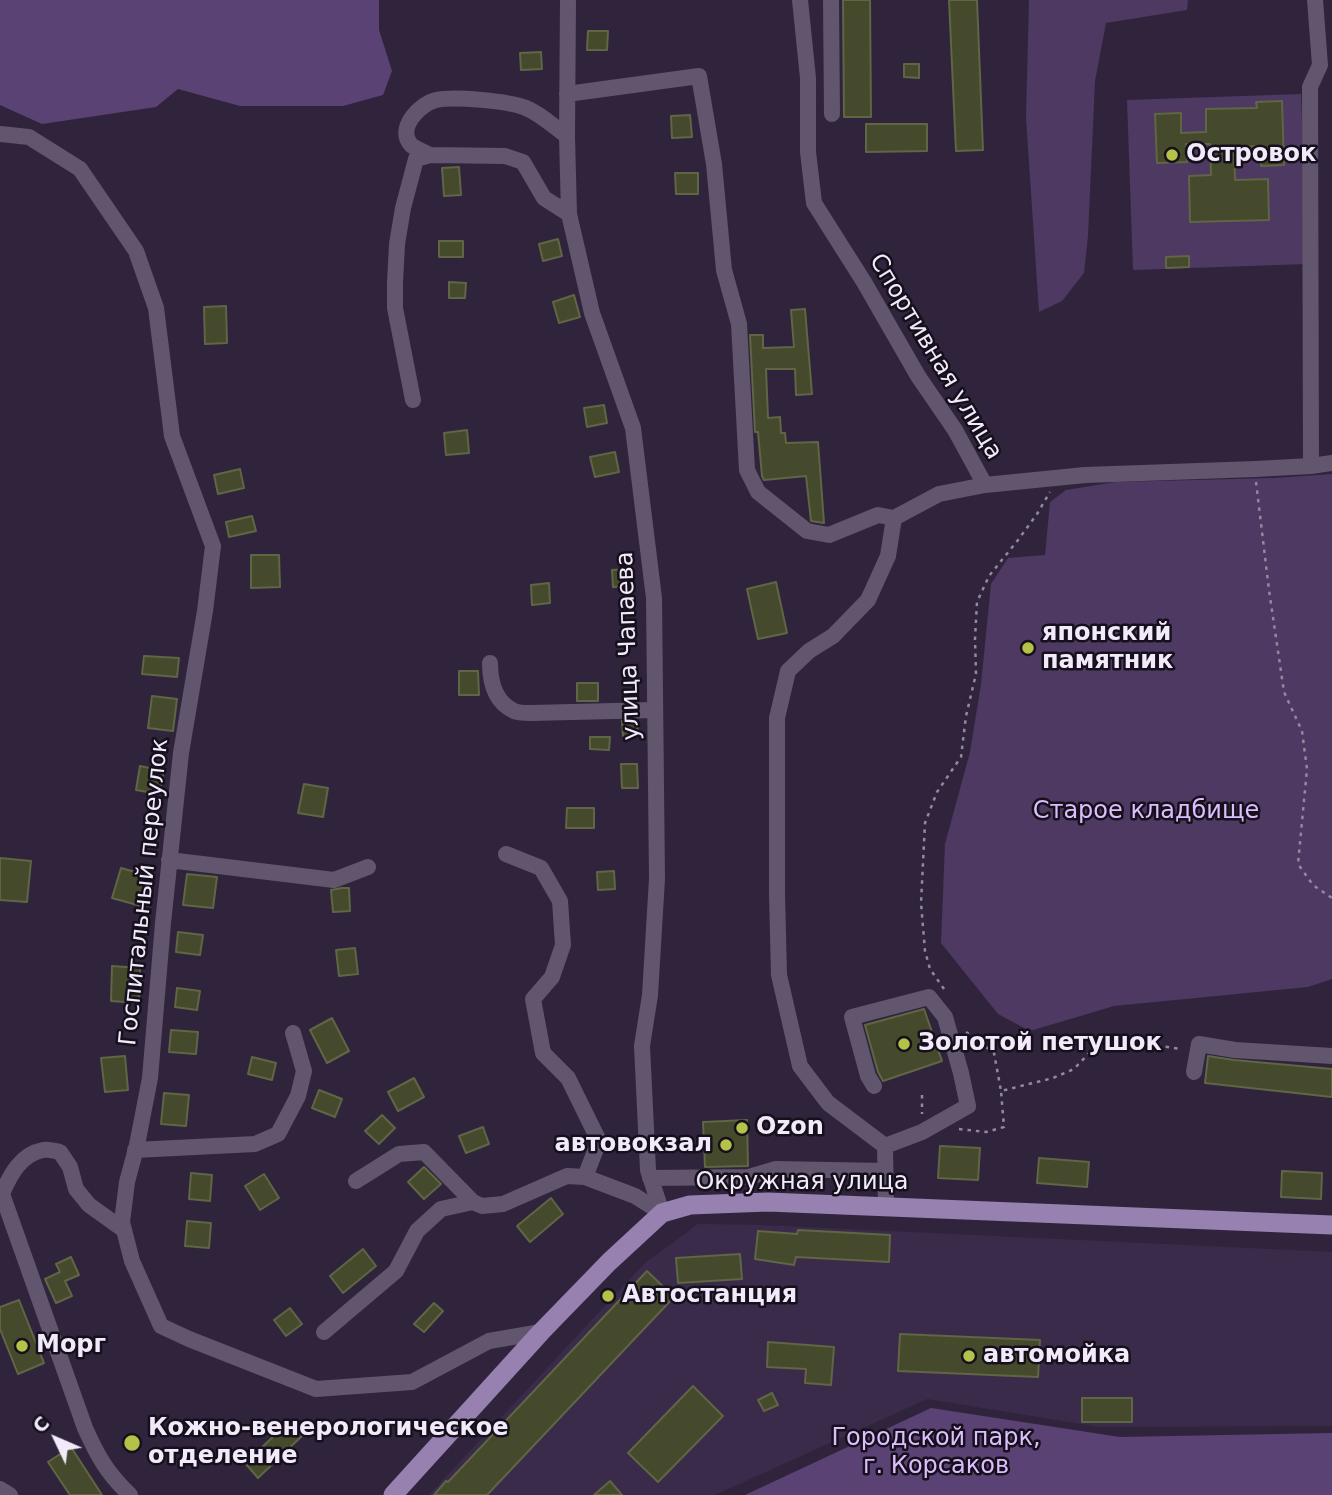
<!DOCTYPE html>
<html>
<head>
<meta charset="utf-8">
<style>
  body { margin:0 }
  #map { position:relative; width:1332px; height:1495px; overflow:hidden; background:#30243d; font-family:"DejaVu Sans",sans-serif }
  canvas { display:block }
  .north { position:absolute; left:21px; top:1404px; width:70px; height:70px; -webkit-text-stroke:5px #15101b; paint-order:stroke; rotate:314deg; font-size:19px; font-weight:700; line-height:28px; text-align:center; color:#f2eafb }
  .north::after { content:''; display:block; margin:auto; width:24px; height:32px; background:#f2eafb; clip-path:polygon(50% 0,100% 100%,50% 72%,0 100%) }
</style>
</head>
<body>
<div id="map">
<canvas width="1332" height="1495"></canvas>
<div class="north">С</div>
</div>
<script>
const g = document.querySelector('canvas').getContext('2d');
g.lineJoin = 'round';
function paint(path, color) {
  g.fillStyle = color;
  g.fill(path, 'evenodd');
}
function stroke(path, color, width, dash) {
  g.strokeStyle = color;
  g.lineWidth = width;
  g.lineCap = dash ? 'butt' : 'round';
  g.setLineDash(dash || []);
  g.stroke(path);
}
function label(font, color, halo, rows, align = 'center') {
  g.font = font + ' "DejaVu Sans",sans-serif';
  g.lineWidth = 5;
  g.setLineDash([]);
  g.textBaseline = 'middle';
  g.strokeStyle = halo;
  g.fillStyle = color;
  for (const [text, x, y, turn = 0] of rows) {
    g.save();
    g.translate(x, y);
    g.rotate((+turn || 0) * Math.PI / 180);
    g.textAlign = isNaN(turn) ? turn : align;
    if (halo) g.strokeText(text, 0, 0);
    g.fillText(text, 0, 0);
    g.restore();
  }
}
const built = new Path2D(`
  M698,1224l64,1 570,27v174l-232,1 -173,-28 -212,96h-286l215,-231z`);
const green = new Path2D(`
  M1029,0h159l-1,10 -81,13 -11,58 -7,155 -4,37 -22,28 -23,11 -13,-194z
  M1301,94l6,170 -174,6 -6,-170z
  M1332,474v505l-24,8 -194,19 -84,25 -32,-17 -57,-71 4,-99 25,-92 11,-68 10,-100 17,-26 37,-3 5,-53 16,-12 50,-8 158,-4z`);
const forest = new Path2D(`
  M0,0h379v30l13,41 -9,24 -40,11h-103l-62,-17 -22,18 -114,17 -42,-19z
  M931,1408l189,29 212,-4v62h-587z`);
const building = new Path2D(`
  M843,0h27l1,117h-27z
  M949,0h28l6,150 -27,1z
  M588,31h20l-1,19h-20z
  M541,52l1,17 -21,1 -1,-17z
  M904,64h15v14l-15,-1z
  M1282,101l2,64 -23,1v-20l-27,1 1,33 33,-1 1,41 -79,2 -1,-46 22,-1 -1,-31h-24l1,18 -30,1 -2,-49 26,-1v20l25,-1v-23l51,-1 -1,-6z
  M690,115l2,22 -20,1 -1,-22z
  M866,124h61v27l-61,1z
  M459,167l2,28 -17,1 -2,-28z
  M675,173h23v21h-22z
  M558,239l4,17 -19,5 -4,-17z
  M439,241h24v16h-24z
  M1189,256v11l-23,1v-11z
  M449,282l17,1 -1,15h-16z
  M574,295l6,22 -21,6 -6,-21z
  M226,306l1,37 -22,1 -1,-37z
  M805,309l7,85 -16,1 -1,-26h-29l2,49 12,-1 1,16h4l1,10 32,-1 6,81 -13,-2 -5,-45 -42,4 -2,-4 -4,-44h-3l-5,-97h13v13l31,-1 -3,-37z
  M604,405l3,18 -20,4 -3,-19z
  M467,430l2,23 -23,2 -2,-22z
  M615,452l4,20 -24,5 -5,-20z
  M240,469l4,19 -26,6 -4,-19z
  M252,516l4,15 -27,6 -3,-15z
  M251,555h28l1,32 -29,1z
  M629,569l1,17 -17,1 -1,-17z
  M776,582l11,51 -29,6 -11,-50z
  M549,583l1,20 -18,2 -1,-20z
  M144,656l35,2 -2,19 -35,-3z
  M459,671h19l1,24h-20z
  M577,683h21v18h-21z
  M152,696l25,3 -4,32 -25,-3z
  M622,721h15l1,14 -15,1z
  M590,737h20l-1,13 -19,-1z
  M621,764h16l1,24h-16z
  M140,766l24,5 -5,23 -23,-4z
  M304,784l24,4 -5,29 -25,-4z
  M567,808h27v20h-28z
  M0,858l31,3 -4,41 -27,-2z
  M121,868l29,8 -9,30 -29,-8z
  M614,871l1,18 -17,1 -1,-18z
  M187,874l30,3 -4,31 -30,-3z
  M342,888h7l1,23 -17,1 -2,-22z
  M178,932l25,3 -3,20 -24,-3z
  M355,948l3,26 -19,2 -3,-26z
  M112,966l28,2 -1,35 -28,-2z
  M177,988l23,3 -3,19 -22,-3z
  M924,1009l18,52 -59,20 -5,-9 -13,-47z
  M332,1018l17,33 -22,12 -17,-33z
  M171,1030l27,2 -2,22 -27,-2z
  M125,1056l3,34 -23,2 -4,-34z
  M1208,1056l26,4 98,9v28l-127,-14z
  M252,1057l24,6 -4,17 -24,-6z
  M414,1078l10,19 -26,14 -10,-19z
  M319,1090l23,9 -7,18 -23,-9z
  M164,1093l25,2 -3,31 -25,-2z
  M382,1115l13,13 -16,16 -14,-13z
  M747,1120l1,46 -43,1 -2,-45z
  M483,1127l6,17 -23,9 -7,-17z
  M940,1146l40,2 -2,32 -40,-2z
  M1039,1158l50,4 -2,25 -50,-4z
  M424,1167l17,17 -17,15 -16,-17z
  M1282,1171l40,2 -1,26 -40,-2z
  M191,1173l21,2 -2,26 -21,-2z
  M264,1174l15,24 -19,12 -15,-24z
  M551,1198l12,16 -33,28 -13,-16z
  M187,1221l24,2 -2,25 -24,-2z
  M798,1230l92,5 -1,27 -93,-5 -2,8 -39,-6 3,-28 39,3z
  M363,1249l13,17 -33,27 -13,-17z
  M740,1254l2,25 -64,4 -2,-25z
  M71,1257l8,18 -14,6 7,15 -16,7 -11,-24 15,-7 -4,-8z
  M647,1271l27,26 -187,198h-53l12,-14 2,1z
  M19,1300l25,63 -26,11 -18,-45v-22z
  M434,1303l9,8 -19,21 -10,-8z
  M290,1308l12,16 -16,12 -12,-16z
  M900,1334l140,6 -2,37 -140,-6z
  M768,1342l66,5 -3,38 -26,-2 1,-14 -39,-2z
  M693,1386l30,30 -65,66 -30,-29z
  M772,1393l6,12 -14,6 -6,-11z
  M1082,1398h50v24h-50z
  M291,1420l13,14 -46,44 -13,-15z
  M71,1447l31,48h-32l-22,-33z
  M610,1481l12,14h-28z`);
const path = new Path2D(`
  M1256,482l13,108 15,102 18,39 5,38 -9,95 15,21 19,13
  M944,989l-14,-20 -5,-18 -4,-48 4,-80 12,-31 24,-35 5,-41 10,-42 -1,-35 2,-37 12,-26 29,-36 19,-26 13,-22
  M966,1032l28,21 7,38
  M922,1095v19
  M959,1129l27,3 18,-5 -3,-36 52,-13 21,-9 18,-19 17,-13c24,3 48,9 73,12`);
const minor = new Path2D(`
  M568,0l-1,136 2,78 23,99 41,115 21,170 3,281 -7,116 -8,51 6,124 14,43
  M800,0l8,78v74l6,51 50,79 54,94 37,54 30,55 100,-10 170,-6 56,-3 21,-3
  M831,0l1,114
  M567,94l132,-18 15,88 10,106 15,54 8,146 11,22 49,39 22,4 49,-20 16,3
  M0,134l29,3 51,32 56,82 20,57 16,128 41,110 -8,65 -24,142 -18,170 -13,155 -13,67 -10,37 -5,40 10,39 29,65 28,13 127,50 96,-7 77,-41 52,-9
  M430,155c-5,-3 -14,-6 -19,-10 -15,-17 9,-41 25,-45 18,-4 73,1 90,8 15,6 28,19 41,28
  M413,400l-18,-92v-26l2,-38 6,-36 13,-49 14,-4 75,1 18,6 21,36 25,16
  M1311,466l-1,-379 10,-22 -5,-65
  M490,663c0,19 5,39 24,48 4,2 12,2 17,2l124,-3
  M506,854l35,14 19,33 3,44 -11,32 -19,22 10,54 25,25 31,63 -14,36
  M169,860l165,20 34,-13
  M1194,1072l5,-28 36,6 97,6
  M874,1086l-6,-10 -16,-59 77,-20 16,20 16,56 7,33 -46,26 -37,14 1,61
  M885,1146l-57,-43 -28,-37 -21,-91 -2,-82v-175l11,-47 21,-20 24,-15 35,-36 20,-44 6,-38 45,-24 46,-9
  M135,1150l120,-6 23,-10 20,-38 6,-25 -11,-38
  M650,1178l99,-1 27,-8 109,2
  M356,1181l43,-27 25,-2 49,50 9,4 21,-2 64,-28 18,1 50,19 27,17
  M124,1230l-35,-25 -13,-16 -6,-22 -10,-15c-5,-1 -12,-3 -17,-2 -22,4 -33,25 -41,44l83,234c13,29 22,45 45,67
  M324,1332l72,-61 21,-40 24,-22 32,-7
  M0,1489l10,6`);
const major = new Path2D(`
  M393,1495l148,-163 68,-70 53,-49 28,-8 78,-3 564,23`);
const markers = [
  [1172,155,7,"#b4c24a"],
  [1028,648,7,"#b4c24a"],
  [904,1044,7,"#b4c24a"],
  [742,1128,7,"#b4c24a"],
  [726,1145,7,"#b4c24a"],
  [608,1296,7,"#b4c24a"],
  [22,1346,7,"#b4c24a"],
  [969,1356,7,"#b4c24a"],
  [132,1443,9,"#b4c24a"]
];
const poiNames = [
  ["Островок",1186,155],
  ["японский",1042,634],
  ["памятник",1042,662],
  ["Золотой петушок",918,1044],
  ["Ozon",756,1128],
  ["автовокзал",712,1145,"right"],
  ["Автостанция",622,1296],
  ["Морг",36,1346],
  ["автомойка",983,1356],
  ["Кожно-венерологическое",148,1429],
  ["отделение",148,1457]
];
const streetNames = [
  ["Спортивная улица",935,357,59],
  ["улица Чапаева",629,646,-92],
  ["Госпитальный переулок",145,892,-84],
  ["Окружная улица",802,1183]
];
const parkNames = [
  ["Старое кладбище",1146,812],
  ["Городской парк,",936,1439],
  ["г. Корсаков",936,1467]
];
paint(built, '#3b2b4b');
paint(green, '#4d3961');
paint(forest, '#5b4274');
paint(building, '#464a2c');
stroke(building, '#606545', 2);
stroke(path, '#93899e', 2.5, [3.5, 5]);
stroke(minor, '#61566d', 16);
stroke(major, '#9781b0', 19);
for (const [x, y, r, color] of markers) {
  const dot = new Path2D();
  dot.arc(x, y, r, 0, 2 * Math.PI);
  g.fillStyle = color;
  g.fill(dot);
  stroke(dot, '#15101b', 2.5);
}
label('bold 24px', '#f2eafb', '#15101b', poiNames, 'left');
label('24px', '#f2eafb', '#15101b', streetNames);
label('24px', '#dcbdfd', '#15101b', parkNames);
</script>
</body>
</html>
